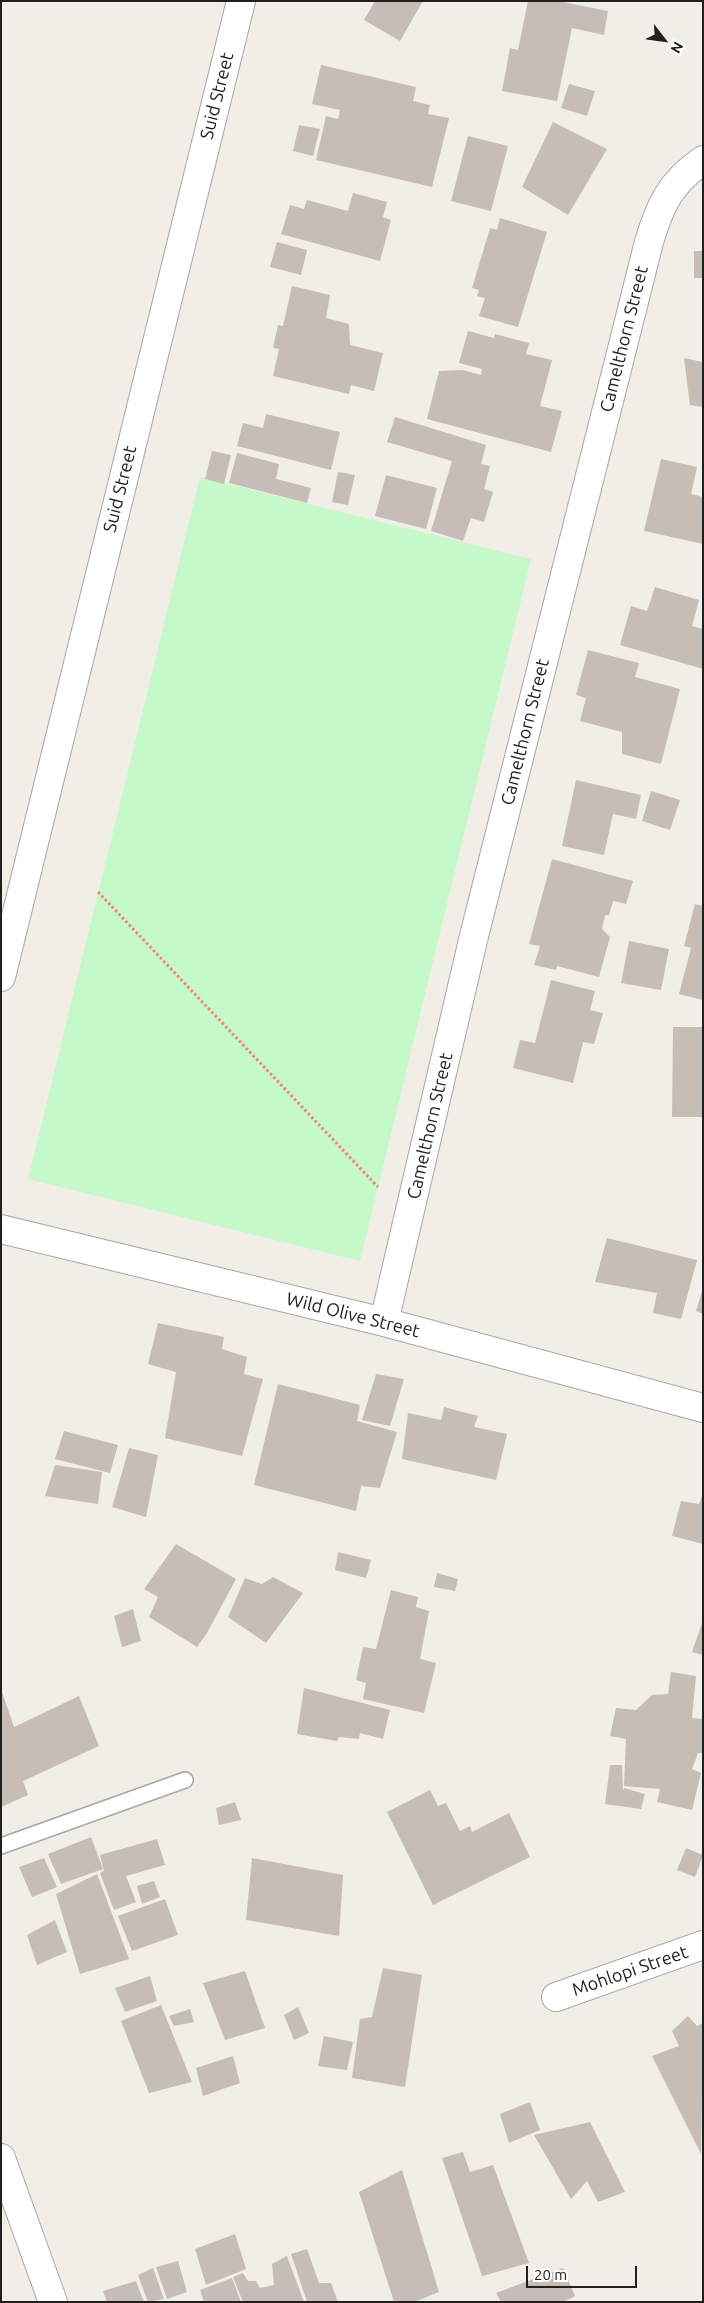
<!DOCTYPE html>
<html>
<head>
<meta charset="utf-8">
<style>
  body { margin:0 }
  #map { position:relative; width:704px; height:2303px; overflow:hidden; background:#f1eee7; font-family:Ubuntu,sans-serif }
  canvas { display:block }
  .frame { position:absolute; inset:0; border:2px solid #202020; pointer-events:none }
  .north { position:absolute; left:639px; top:15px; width:50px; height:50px; -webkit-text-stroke:4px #fff; paint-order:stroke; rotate:120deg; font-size:14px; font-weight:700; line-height:20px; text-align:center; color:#202020 }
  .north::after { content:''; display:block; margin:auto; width:18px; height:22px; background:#202020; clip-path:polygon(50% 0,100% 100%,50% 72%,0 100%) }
  .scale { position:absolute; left:526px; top:2266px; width:111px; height:22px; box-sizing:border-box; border:2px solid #202020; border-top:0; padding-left:6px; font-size:15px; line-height:18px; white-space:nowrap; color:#202020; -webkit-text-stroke:4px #fff; paint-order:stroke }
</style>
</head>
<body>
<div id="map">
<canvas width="704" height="2303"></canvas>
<div class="frame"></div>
<div class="north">N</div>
<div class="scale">20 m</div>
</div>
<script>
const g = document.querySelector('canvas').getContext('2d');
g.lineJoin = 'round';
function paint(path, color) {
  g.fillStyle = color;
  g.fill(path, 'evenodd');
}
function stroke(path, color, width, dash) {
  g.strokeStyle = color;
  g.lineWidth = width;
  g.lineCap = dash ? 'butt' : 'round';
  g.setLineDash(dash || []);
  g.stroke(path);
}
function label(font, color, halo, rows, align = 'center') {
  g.font = font + ' Ubuntu,sans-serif';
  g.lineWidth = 4;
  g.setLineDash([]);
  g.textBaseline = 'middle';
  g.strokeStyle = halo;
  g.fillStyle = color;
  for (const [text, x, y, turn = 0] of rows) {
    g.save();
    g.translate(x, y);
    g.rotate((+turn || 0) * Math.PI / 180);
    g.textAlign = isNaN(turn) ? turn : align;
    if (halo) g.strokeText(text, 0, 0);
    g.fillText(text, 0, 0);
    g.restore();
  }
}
const park = new Path2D(`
  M200,477l331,82 -171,702 -332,-82z`);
const building = new Path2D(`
  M375,1h48l-23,40 -36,-21z
  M528,1h30l50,10 -4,24 -32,-7 -15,73 -55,-10 8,-43 8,2z
  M321,65l95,22 -3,14 17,4 -2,9 21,4 -17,69 -116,-27 10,-44 12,3 2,-9 -28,-6z
  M569,84l26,7 -8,25 -26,-8z
  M553,122l54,27 -39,66 -46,-28z
  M299,125l21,4 -7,27 -20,-5z
  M468,136l40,10 -17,65 -40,-10z
  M353,193l34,9 -4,15 8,3 -11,41 -99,-27 9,-29 14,4 3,-9 41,11z
  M500,218l47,14 -29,95 -39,-11 6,-18 -8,-2 2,-6 -7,-2 18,-60 7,2z
  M277,242l30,8 -6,25 -31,-8z
  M694,251h9v27h-9z
  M292,286l38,9 -4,23 23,6 1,21 33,8 -9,38 -23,-6 -2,9 -76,-18 6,-27 -6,-1 5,-23 5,1z
  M468,331l26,7 1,-4 34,9 -3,11 26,6 -12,46 22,5 -11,41 -124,-33 12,-48 24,-1 18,5 1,-6 -23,-6z
  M684,358l19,4v45l-13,-2z
  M266,414l74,18 -9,38 -94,-24 6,-23 20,5z
  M395,417l91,28 -5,19 9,2 -6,23 9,3 -9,30 -13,-4 -8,23 -32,-10 21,-70 -65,-19z
  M212,451l19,4 -7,29 -19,-5z
  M237,453l42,11 -3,15 35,9 -4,15 -78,-20z
  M661,459l36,8 -6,27 12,3v47l-59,-13z
  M338,472l17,3 -7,30 -16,-3z
  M386,475l51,13 -11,41 -51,-13z
  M655,587l44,13 -7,26 11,3v40l-83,-24 11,-39 16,5z
  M588,650l51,13 -4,14 45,12 -19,75 -39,-10v-22l-42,-11 6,-23 -10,-3z
  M576,780l65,15 -5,24 -23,-5 -9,41 -42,-9z
  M651,791l29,9 -10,30 -28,-9z
  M552,859l81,22 -7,23 -13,-3 -4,14h-4l-3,14 8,8 -11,40 -42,-11 -1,4 -22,-5 6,-19 -11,-2z
  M695,904l8,2v94l-24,-6 12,-46 -7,-2z
  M629,941l40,8 -8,41 -40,-7z
  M551,980l44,11 -5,19 13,3 -9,31 -11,-2 -10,41 -60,-15 7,-28 15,3z
  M673,1027h30v90h-31z
  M607,1238l90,22 -16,59 -28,-6 4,-20 -62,-11z
  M702,1291h1v23l-7,-3z
  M158,1323l66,14 -2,12 25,8 -3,17 19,5 -21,77 -77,-18 11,-66 -28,-8z
  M376,1374l28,5 -14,47 -28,-6z
  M278,1384l82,21 -3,16 40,11 -17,56 -19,-2 -5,25 -102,-26z
  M444,1407l34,9 -4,11 33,7 -11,46 -94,-21 6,-46 33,7z
  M64,1431l54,14 -8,28 -55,-14z
  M129,1448l29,7 -12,62 -34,-10z
  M55,1465l47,7 -4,32 -53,-8z
  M703,1493v51l-31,-8 9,-35 18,3z
  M176,1544l60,35 -29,54 -10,14 -48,-30 9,-20 -14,-8z
  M338,1552l33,8 -5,18 -31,-8z
  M437,1573l21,6 -3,12 -21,-4z
  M273,1577l30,16 -37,50 -38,-26 17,-39 17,6z
  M391,1590l27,7 -2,10 13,4 -9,48 16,4 -12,50 -61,-14 3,-16 -10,-3 7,-33 13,2z
  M133,1609l8,32 -19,6 -8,-31z
  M703,1620v35l-11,-3z
  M671,1672l25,4 -4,42 11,1v34h-5l-6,16 9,4 -9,37 -35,-8 3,-13 -36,-3 2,-47 -16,-3 6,-28 20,2 16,-15 16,-1z
  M304,1688l86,22 -7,29 -23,-6 -1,6 -20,-2 -2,4 -40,-7z
  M1,1689l13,38 65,-31 20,50 -76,35 5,14 -27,12z
  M610,1765h12l1,26 1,-3 21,6 -4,15 -36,-5z
  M430,1790l8,16 8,-3 14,28 10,-5 2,6 37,-19 21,44 -97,48 -46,-93z
  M235,1802l6,18 -22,5 -3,-17z
  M91,1837l12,32 -42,15 -13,-30z
  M157,1839l8,26 -39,11 10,26 -22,8 -14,-37 4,-2 -4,-16z
  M686,1848l17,7 -8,22 -18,-7z
  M44,1858l13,29 -25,10 -13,-30z
  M252,1858l91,17 -4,61 -93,-16z
  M97,1874l32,85 -49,15 -24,-80z
  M154,1881l6,16 -18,7 -5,-18z
  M165,1899l13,36 -46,16 -14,-35z
  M55,1920l12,32 -30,13 -10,-30z
  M383,1968l39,7 -17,112 -53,-9 8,-59 12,-2z
  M245,1971l20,57 -40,12 -22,-57z
  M150,1976l7,25 -32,11 -10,-24z
  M161,2005l31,77 -43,11 -28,-72z
  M298,2007l11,26 -15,7 -10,-25z
  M190,2009l4,13 -20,4 -5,-10z
  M688,2016l9,10 6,-3 -2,131 -49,-98 27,-10 -7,-15z
  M324,2036l29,6 -6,28 -29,-4z
  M233,2056l7,27 -37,13 -7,-28z
  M530,2102l10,28 -31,13 -9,-29z
  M590,2122l35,70 -27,10 -11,-21 -16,18 -37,-64z
  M463,2152l7,20 23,-7 36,98 -47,13 -40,-118z
  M402,2170l37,122 -25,10h-20l-35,-110z
  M235,2234l11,35 -40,16 -11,-36z
  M307,2249l12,34h12l7,19h-31l-16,-48z
  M287,2256l17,46h-61l-10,-25 10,-4 5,8h8l4,7 14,-3 -2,-21z
  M178,2261l9,31 -20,7 -11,-32z
  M153,2268l11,31 -16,3 -10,-27z
  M563,2268l12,28 -12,6h-62l-5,-9z
  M232,2278l9,24h-37l-4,-12z
  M136,2281l8,21h-37l-4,-11z`);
const path = new Path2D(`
  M98,892l280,295`);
const service = new Path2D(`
  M1,1846l184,-66`);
const minor = new Path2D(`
  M1,1229l383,93 319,86
  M384,1322l89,-382 176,-698c11,-37 21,-59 54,-82
  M556,1997l147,-52`);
const tertiary = new Path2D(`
  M1,977l240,-976
  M1,2158l52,144`);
const streetNames = [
  ["Suid Street",217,96,-76],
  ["Camelthorn Street",624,339,-76],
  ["Suid Street",120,489,-76],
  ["Camelthorn Street",525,732,-76],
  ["Camelthorn Street",430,1126,-77],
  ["Wild Olive Street",353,1315,14],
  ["Mohlopi Street",630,1971,-19]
];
paint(park, '#c5f9ca');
paint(building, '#c6beb6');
stroke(service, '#a7a7a7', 18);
stroke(minor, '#a7a7a7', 30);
stroke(tertiary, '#a7a7a7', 30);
stroke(path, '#f98070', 3, [2.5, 2.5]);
stroke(service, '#fff', 15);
stroke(minor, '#fff', 28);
stroke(tertiary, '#fff', 28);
label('18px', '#202020', '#fff', streetNames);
</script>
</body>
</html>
